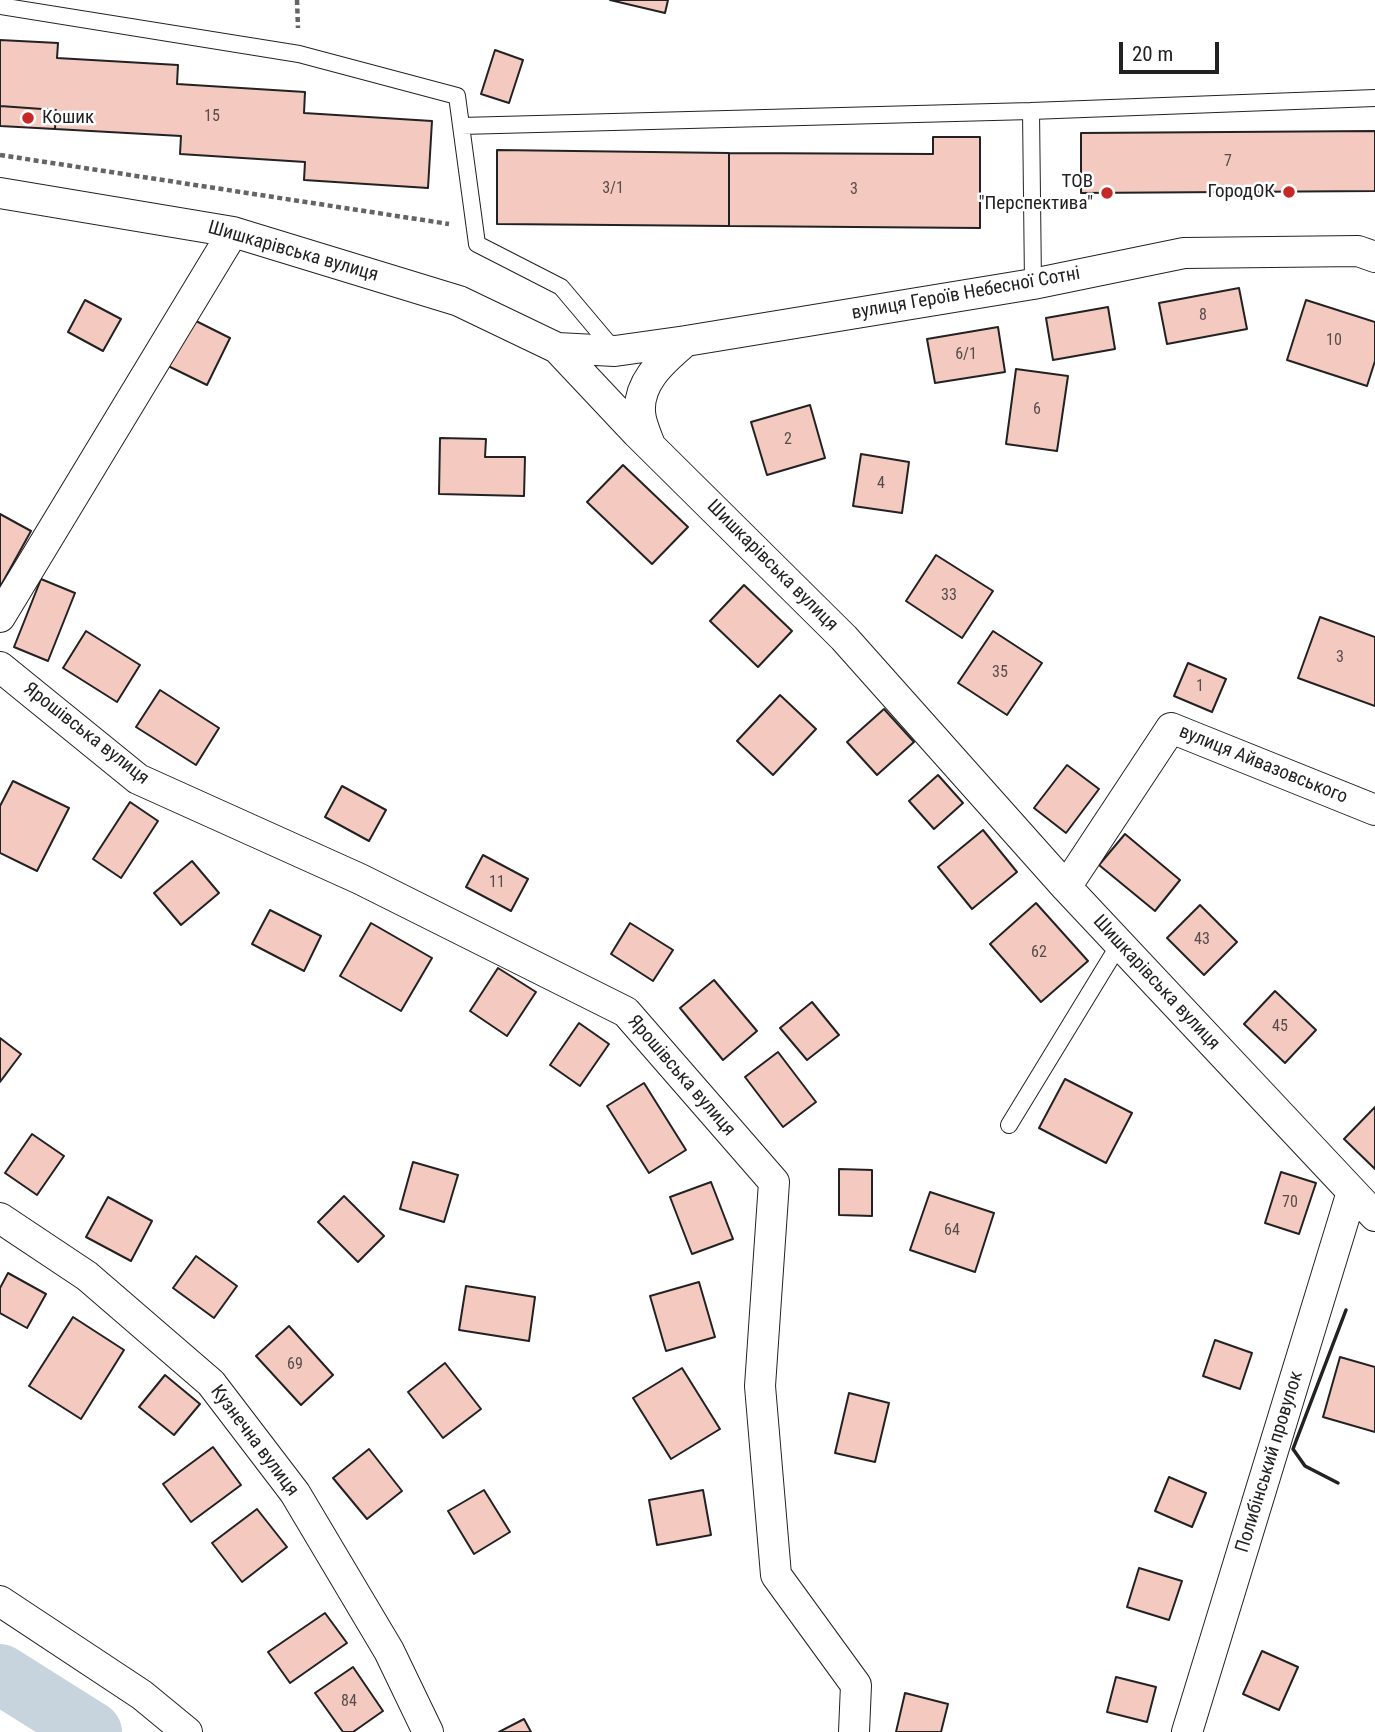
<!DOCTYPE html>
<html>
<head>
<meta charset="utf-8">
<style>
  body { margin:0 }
  #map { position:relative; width:1375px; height:1732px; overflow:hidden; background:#fff; font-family:"Roboto Condensed",sans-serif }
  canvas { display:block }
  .scale { position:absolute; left:1119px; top:42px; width:100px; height:32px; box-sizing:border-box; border:4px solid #222; border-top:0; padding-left:9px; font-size:21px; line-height:24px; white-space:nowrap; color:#222; -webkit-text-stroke:5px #fff; paint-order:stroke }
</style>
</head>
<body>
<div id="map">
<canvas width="1375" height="1732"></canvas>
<div class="scale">20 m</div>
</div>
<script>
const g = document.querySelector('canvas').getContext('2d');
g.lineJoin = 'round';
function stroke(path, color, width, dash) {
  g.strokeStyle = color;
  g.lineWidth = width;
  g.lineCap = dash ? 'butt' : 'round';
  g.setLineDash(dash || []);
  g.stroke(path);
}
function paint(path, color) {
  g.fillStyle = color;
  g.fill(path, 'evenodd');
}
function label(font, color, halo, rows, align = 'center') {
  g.font = font + ' "Roboto Condensed",sans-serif';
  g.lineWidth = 5;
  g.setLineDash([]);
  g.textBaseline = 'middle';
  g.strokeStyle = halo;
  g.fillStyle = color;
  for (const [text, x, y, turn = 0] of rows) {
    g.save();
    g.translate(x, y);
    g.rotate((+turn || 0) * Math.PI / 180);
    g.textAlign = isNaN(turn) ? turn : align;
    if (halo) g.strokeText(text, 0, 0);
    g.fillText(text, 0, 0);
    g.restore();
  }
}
const river = new Path2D(`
  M0,1674l92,58`);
const building = new Path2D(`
  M610,0h58l-3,13z
  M0,40l58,3 -1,15 121,7 -1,19 128,8 -1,21 128,8 -4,67 -124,-8 1,-18 -125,-8 1,-18 -126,-7 1,-19 -56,-4z
  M495,50l28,10 -14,43 -28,-9z
  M0,106l56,4 -1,19 -55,-3z
  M1375,131v60l-294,2v-60z
  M933,137h47v91l-251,-2v-73l204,1z
  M497,150l232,3v73l-232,-2z
  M1239,288l8,41 -80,15 -8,-41z
  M85,300l36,19 -18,32 -35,-19z
  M1306,300l69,22v39l-8,25 -80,-26z
  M1108,307l7,42 -62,11 -7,-42z
  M186,316l44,22 -23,47 -43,-21z
  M998,327l7,45 -70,11 -8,-44z
  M1016,369l52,7 -11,75 -51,-7z
  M810,405l15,53 -58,17 -16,-53z
  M440,438l46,1 -1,18h40l-1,39 -85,-2z
  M861,454l48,8 -7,51 -49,-7z
  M623,465l65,62 -36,37 -65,-62z
  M0,514l31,17 -31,56z
  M936,555l57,36 -31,47 -56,-37z
  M41,579l34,14 -27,68 -34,-14z
  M744,585l48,46 -34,36 -48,-46z
  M1320,617l55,20v69l-77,-28z
  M86,631l54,34 -23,37 -54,-34z
  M993,631l49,32 -35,52 -49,-32z
  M1188,663l38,16 -14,33 -38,-16z
  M160,690l59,38 -23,37 -60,-38z
  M780,695l36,34 -43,46 -36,-34z
  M884,709l30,33 -37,33 -30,-33z
  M1067,765l32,24 -33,44 -32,-25z
  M938,775l25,28 -29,26 -25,-28z
  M13,781l56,27 -32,63 -37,-18v-47z
  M342,786l44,24 -17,31 -44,-24z
  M130,802l28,19 -37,57 -28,-19z
  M983,830l34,42 -45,37 -34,-42z
  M1125,834l55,46 -25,31 -56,-46z
  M483,855l45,24 -17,32 -45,-24z
  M192,861l27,32 -38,32 -27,-32z
  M1036,903l52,58 -47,41 -51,-58z
  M1200,905l37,37 -33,33 -37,-37z
  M270,910l51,26 -17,35 -52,-27z
  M371,923l61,35 -31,53 -61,-35z
  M630,923l43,27 -20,31 -42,-27z
  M498,968l38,24 -29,44 -37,-25z
  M714,980l43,51 -34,29 -43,-52z
  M1275,991l41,39 -31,33 -41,-39z
  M812,1002l27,33 -32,25 -27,-32z
  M579,1023l30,21 -29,42 -30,-21z
  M0,1038l21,16 -21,28z
  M778,1052l38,50 -33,25 -38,-50z
  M1065,1079l67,34 -26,50 -67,-35z
  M644,1083l42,67 -37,23 -42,-67z
  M1375,1107v62l-31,-30z
  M32,1134l32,22 -27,39 -32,-22z
  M413,1162l45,13 -14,47 -44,-13z
  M839,1169l33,1v46l-33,-1z
  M1281,1172l35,11 -17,51 -34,-11z
  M711,1182l22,57 -41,15 -22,-57z
  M930,1192l64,21 -19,59 -65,-22z
  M344,1196l40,40 -26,26 -40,-40z
  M108,1197l44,24 -21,40 -45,-24z
  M196,1256l41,30 -23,32 -41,-30z
  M8,1273l38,21 -19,34 -27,-15v-25z
  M699,1282l16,55 -49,14 -16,-55z
  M466,1286l69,11 -6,44 -70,-11z
  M73,1317l51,33 -43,69 -52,-33z
  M289,1326l44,49 -32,30 -45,-49z
  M1215,1340l37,13 -12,36 -37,-13z
  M1340,1357l35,10v65l-52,-15z
  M445,1363l36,46 -38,29 -35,-46z
  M682,1368l38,61 -49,30 -38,-61z
  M165,1375l35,29 -26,31 -35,-28z
  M849,1393l40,10 -14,59 -40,-9z
  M213,1447l28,38 -50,37 -28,-38z
  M369,1449l33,42 -35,28 -34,-41z
  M1169,1477l37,16 -14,34 -37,-16z
  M484,1490l26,42 -36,22 -26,-43z
  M703,1490l8,45 -54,10 -8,-45z
  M257,1509l30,38 -45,35 -30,-39z
  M1139,1568l43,13 -13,39 -42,-13z
  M325,1613l22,30 -57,40 -22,-31z
  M1262,1651l36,16 -19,43 -36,-16z
  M353,1667l30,44 -30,21h-10l-28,-39z
  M1116,1677l40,10 -9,35 -40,-10z
  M905,1693l43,11 -7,28h-45z
  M524,1719l7,13h-32z`);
const path = new Path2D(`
  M297,0l1,28
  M0,155l449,69`);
const lane = new Path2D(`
  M0,6l299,48 158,42 20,148 84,43 54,64
  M461,126l570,-15
  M1033,284l-2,-173 344,-13
  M1009,1125l111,-182`);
const street = new Path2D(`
  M0,193l233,39 226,69 98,47 80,85 207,205 222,249 309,329
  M557,348l58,3 71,-10 347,-57 151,-31 174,-2 17,6
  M650,445c-3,-8 -7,-17 -9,-26 -7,-34 21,-58 45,-78
  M0,617l233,-385
  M0,667l138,112 222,100 266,133 148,170 -14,204 16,189 80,110 -2,47
  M1066,887l105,-159 204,82
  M0,1218l87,58 124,107 84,110 94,158 39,81
  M0,1601l142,94 45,37
  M1187,1732l165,-540`);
const wall = new Path2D(`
  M1338,1483l-33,-17 -12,-17 53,-139`);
const markers = [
  [28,118,7,"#c62828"],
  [1289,192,7,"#c62828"],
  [1107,193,7,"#c62828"]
];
const numberNames = [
  ["15",212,117],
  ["7",1228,162],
  ["3/1",613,189],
  ["3",854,190],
  ["8",1203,316],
  ["10",1334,341],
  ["6/1",966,355],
  ["6",1037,410],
  ["2",788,440],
  ["4",881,484],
  ["33",949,596],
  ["3",1340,658],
  ["35",1000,673],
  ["1",1200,687],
  ["11",497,883],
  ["43",1202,940],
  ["62",1039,953],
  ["45",1280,1027],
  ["70",1290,1203],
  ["64",952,1231],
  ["69",295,1365],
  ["84",349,1702]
];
const poiNames = [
  ["Кошик",42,118,"left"],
  ["ТОВ",1093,182],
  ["\"Перспектива\"",1093,204],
  ["ГородОК",1275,192]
];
const streetNames = [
  ["Шишкарівська вулиця",293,252,16],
  ["вулиця Героїв Небесної Сотні",966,294,-10],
  ["Шишкарівська вулиця",772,566,45],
  ["Ярошівська вулиця",86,734,38],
  ["вулиця Айвазовського",1263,765,22],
  ["Шишкарівська вулиця",1156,983,47],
  ["Ярошівська вулиця",681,1076,49],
  ["Кузнечна вулиця",254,1441,53],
  ["Полибінський провулок",1270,1462,-73]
];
stroke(river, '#c7d3dd', 60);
paint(building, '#f3c9c0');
stroke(building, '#222', 2);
stroke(lane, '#222', 18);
stroke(street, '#222', 32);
stroke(path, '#646464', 4.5, [5, 3.5]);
stroke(lane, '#fff', 16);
stroke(street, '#fff', 30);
stroke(wall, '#222', 3.5);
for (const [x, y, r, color] of markers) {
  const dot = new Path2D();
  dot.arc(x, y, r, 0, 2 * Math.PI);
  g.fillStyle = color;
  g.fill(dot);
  stroke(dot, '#fff', 2.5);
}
label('16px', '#564c4a', null, numberNames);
label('19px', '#222', '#fff', poiNames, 'right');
label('19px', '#222', '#fff', streetNames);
</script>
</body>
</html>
